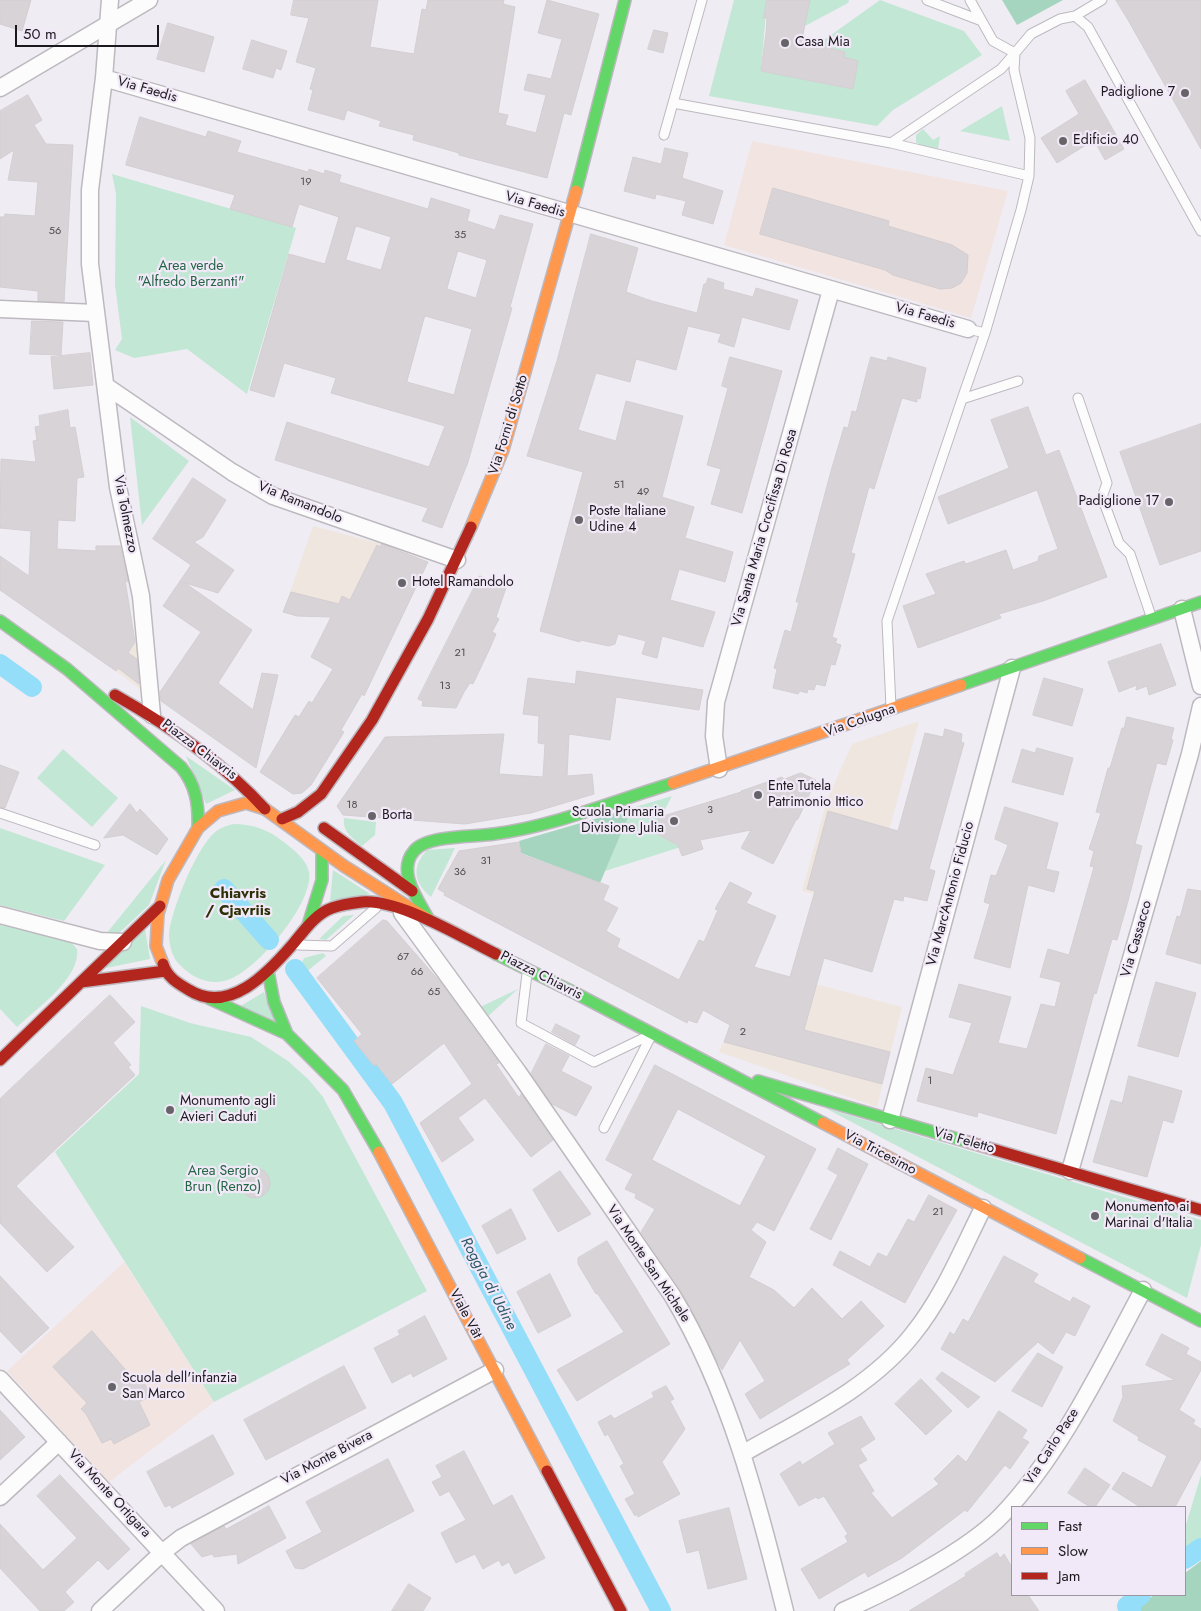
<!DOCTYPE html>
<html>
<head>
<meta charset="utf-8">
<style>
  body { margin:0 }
  #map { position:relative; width:1201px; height:1611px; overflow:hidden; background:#f0ecf4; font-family:Jost,sans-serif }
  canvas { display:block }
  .legend { position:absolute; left:1011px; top:1506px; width:175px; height:90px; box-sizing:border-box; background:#f1e9f7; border:1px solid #9c96a0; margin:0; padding:6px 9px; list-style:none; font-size:15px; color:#1c191e }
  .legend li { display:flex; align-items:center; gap:10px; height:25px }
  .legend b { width:25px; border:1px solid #9c96a0 }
  .scale { position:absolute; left:15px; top:25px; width:144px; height:22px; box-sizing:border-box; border:2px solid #1c191e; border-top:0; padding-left:6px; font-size:15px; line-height:18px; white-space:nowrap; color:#1c191e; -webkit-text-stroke:4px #f1e9f7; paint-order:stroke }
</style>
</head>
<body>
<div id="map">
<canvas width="1201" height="1611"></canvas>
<ul class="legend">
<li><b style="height:6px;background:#63d668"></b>Fast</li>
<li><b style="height:6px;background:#ff974d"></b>Slow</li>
<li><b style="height:6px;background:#b3261e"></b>Jam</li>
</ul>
<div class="scale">50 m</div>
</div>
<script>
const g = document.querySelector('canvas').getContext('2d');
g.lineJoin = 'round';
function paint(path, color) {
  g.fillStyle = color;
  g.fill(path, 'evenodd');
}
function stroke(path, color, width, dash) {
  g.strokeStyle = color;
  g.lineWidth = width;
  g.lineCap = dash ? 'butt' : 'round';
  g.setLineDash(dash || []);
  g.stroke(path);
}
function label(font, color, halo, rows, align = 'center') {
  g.font = font + ' Jost,sans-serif';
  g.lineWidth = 4.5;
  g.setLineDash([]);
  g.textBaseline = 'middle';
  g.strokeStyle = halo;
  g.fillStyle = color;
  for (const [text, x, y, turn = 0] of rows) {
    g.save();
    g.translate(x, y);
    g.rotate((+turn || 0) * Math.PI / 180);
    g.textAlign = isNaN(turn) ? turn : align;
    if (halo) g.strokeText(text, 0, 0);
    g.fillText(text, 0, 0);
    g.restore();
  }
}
const commercial = new Path2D(`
  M313,526l69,18 46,18 -30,64 -41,-9 -60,-1 -14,-4z
  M140,636l-1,24 2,30 -25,-19z
  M919,721l-51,186 -66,-16 25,-91 25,-56z
  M759,969l143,38 -25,100 -158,-55 13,-30z`);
const education = new Path2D(`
  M752,141l256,50 -37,127 -247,-73z
  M124,1262l90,140 -105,80 -102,-111z`);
const green = new Path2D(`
  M734,0h33l-6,71 92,18 5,-28 -14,-4 1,-5 -28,-7 63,-45 84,31 18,24 -89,55 -16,16 -168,-30z
  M810,0h39l-1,3 -43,23z
  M1002,106l8,35 -50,-10z
  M923,129l10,11 7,-4 -2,13 -18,-3 -4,-4v-7z
  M112,174l184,54 -49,166 -60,-45 -53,9 -19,-8 7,-11 -7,-54 1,-91z
  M130,417l59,44 -47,64z
  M63,749l55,49 -26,29 -55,-49z
  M186,756l49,34 -29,14z
  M672,796l-19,36 28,15 -76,24 27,-63z
  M344,818l32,4 -1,13 -13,11c-9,-8 -20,-14 -18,-28z
  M233,824c21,0 36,6 52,19 10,8 21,16 24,29 6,30 -56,104 -85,109 -16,4 -33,-4 -44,-16 -8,-7 -11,-21 -11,-31 2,-24 27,-84 44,-100 6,-6 13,-8 20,-10z
  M0,828l105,37 -41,56 -64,-16z
  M455,848l-24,49c-17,-14 -20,-30 -4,-47z
  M166,860l-17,45 -31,29h-12z
  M333,870l37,24 -40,7z
  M354,915l-28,25 -7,-1 24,-23z
  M0,925l69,15 8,9c4,29 -41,60 -60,78l-17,-18z
  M145,929l5,30 -49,10z
  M323,953l3,3 -21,17 -5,-7 4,-8z
  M518,989l-33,30 -7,-11z
  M264,992l10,29 -35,-14z
  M141,1006l49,17 61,14 37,24 21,19 14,17 104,194 -213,111 -159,-250 84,-78z
  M825,1108l376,112v25l-14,53z
  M1201,1475v70l-16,12v-29z`);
const forest = new Path2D(`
  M1002,0h61l-46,25z
  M632,808l-32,75 -79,-30 -2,-12z
  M1201,1561v50h-69l22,-16h31v-22z`);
const canal = new Path2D(`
  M0,664l32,23
  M224,889l45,51
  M295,969l98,134 268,508
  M1185,1559l16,-11
  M1131,1611l-4,-5 14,-11`);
const building = new Path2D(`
  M0,0h31l-9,31 -22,-7z
  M294,0h84l-8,47 44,7 8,-45 4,1 2,-10h76l-1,4 12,3 -17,106 10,2 -3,10 31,8 10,-38 -22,-5 4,-16 23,5 11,-40 -24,-6 9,-33 52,14 -28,101 -7,-2 -17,65 -88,-23v-2l-46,-13 1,-5 -35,-9 2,-5 -34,-11 -3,10 -36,-10 5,-20 -3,-1 6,-21 -20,-6 13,-44 -18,-3z
  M767,0h43l-8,39 3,1v2l40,10 -1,5 14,4 -5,28 -92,-18 5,-38 1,-15h-3z
  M1116,0h85v149l-73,-129z
  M168,23l46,14 -10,35 -47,-13z
  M654,30l14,3 -5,20 -15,-4z
  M252,40l35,11 -6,19 -5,-2 -3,10 -30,-9z
  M1085,80l39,69 -19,11 -11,-20 -37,23 -16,-25 38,-24 -13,-23z
  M28,95l14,25 -8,5 12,19 27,1 -9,157 -26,-1v-10l-38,-4v-70h4l1,-3 30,2 3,-34 -30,-2 6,-30 -14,9v-48z
  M140,117l66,20 2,-6 33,10 -4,11 71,20 1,-3 15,5 1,-4 16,5 -2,7 89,27 3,-11 39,12 -3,11 28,9 5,-15 33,9 -23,83 2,1 -44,154 -26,66 -20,-7 6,-13 -153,-48 12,-38 142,45 16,-41 -114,-33 5,-15 -52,-15 -10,34 -24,-7 39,-136 36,10 14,-47 -40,-13 -7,23 -62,-18 5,-14 -109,-30zM356,226l35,11 -10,33 -35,-10zM458,251l29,9 -11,38 -29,-9zM425,316l47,13 -18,66 -47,-13z
  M665,148l23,5 -6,25 41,13 -10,33 -31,-9 4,-14 -30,-7 -1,5 -31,-8 9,-34 28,7z
  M773,188l116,33 -1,5 64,19 16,10 -1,18 -6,10 -9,5 -12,1 -47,-14 -8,-5 -125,-36z
  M591,234l47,14 -12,44 26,9 45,12 7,-29h2l2,-6 16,5 -1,6 30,8 3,-9 42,12 -9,30 -47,-13 -8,30 -16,-5 3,-8 -33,-8 -12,44 -40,-11 -6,23 -34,-9 -18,57 38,11 10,-40 57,15 -21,81 32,10 -9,31 48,14 -8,30 -46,-13 -9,31 45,12 -12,35 -41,-11 -5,22 -15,-4 4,-13 -28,-7 -3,10 -6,2 -29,-6v2l-40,-11 43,-159 -56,-16 30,-95z
  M32,321l31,1 -2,33 -31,-1z
  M90,353l3,32 -39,4 -3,-32z
  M730,357l52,14 -40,142 -31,-9 10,-35 -14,-4 21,-77 -6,-2z
  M871,357l16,4 1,-4 38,11 -6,31 -3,-1v4l-15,-4 -28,91 -5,-2 -18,66 4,1 -23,83 5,2 -2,4 6,2 -6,20 -4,-1 -6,22 -9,-2 -2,6 -6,-1 -1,4 -7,-2 -2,3 -25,-6 4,-19 -3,-1 11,-38 6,2 8,-30h-3l35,-131 13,-44 4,1 4,-17 4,1z
  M1028,407l18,48 13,-5 48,127 -64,24 -44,13 2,4 -83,30 -15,-42 33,-12 -10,-20 38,-13 2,3 40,-14 7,20 25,-9 1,-5 19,-7 -21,-59 -89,34 -10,-27 71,-29 -18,-48z
  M68,410l2,18 5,-1 9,50 -7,1 -2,43 -17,-1 -1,29 39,2v-5h24l8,36 -3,-2 10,62 -7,11 9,6 2,25 -21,-16 -2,3 -116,-81v-34l29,20 2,-45 -31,-3 1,-69 35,3 -3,-21 4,-1 -2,-13 5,-1 -1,-10z
  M1201,424v127l-41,14 -40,-113z
  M193,478l33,22 -23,37 -9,5 40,28 -16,23 -33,-10 67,47 -34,53 35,27 9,-37 16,2 -22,93 -95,-67 -1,-9 41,-60 -38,-26 28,-41 -38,-26z
  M382,544l46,18 -64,134 -2,-2 -21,36 3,2 -33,53 -9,8 -9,1 -33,-22 35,-57 4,2 10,-16 3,2 21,-34 -22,-12 20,-40 -34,-1 -14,-4 8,-20 48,12 3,-8 8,4 27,-55 3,2z
  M480,576l26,12 -10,29 3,2 -7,13 4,2 -6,14 -17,36 -3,-1 -6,9 -8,16 -34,-2 1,-5 -5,-2z
  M1161,644l15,41 -27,10 -2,-9 -11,4 1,-5 -18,7 -11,-30z
  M577,671l126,19 -4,20 -83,-13 -6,43 -41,-6 -2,42 25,-2 2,20 -63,19 -66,11 -122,-9 -6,-9 48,-69 119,-3 -5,40 44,3 2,-33 -7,-1 1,-27 -16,-2 5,-36 47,6z
  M1044,678l39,11 -11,37 -39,-11z
  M1127,717l47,11 -3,11 2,1 -7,25 -9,-2 -22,81 7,2 -14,55 -11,39 -5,-1 -16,55 -2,-1 -38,141 -78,-22 -1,5 -60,-16 9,-33 27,7 19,-52 -23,-6 10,-33 52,13 -13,46 29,6 14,-45 14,3 6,-25 -21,-5 8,-28 21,6 25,-88 -4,-1 4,-15 -5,-2 12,-36 -5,-1 12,-44h2l12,-40h2z
  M945,729l17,5 -1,8 3,1 -35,126 6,2 -8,30 -23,-5 -1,5 -9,-2 -22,73 -48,-14 -20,72 86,22 -8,32 -158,-42 6,-17 -27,-15 -6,13 -9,-3 -1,3 -243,-128 1,-2 -7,-4 21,-38 60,-9 2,12 88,32 -6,14 15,8 -12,23 14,8 -3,8 62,33 20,-40 5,2 14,-32 -3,-1 15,-27 22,11 -6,10 30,13 -22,51 36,10 25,-86 -8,-2 21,-78 70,20 27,-98 18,4z
  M1037,748l36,10 -10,37 -51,-13 10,-33 13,4z
  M0,765l19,7 -14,36 -5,-1z
  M801,773l15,7 -18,39 -2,1 -23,44 -32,-16 10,-18 -51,10 3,9 -21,7 -4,-11 -25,-13 7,-15 81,-25v-1l41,-14 2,2z
  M130,804l7,9 3,-4 28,30 -11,16 -34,-20 -19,3z
  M1005,807l53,16 -12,46 13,3 -5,20 -26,-7 -18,83 -36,-10 16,-54 -6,-2 7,-27 5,1 12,-31 -13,-6z
  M1188,889l13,2v73l-35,-10 11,-38 3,1z
  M383,920l4,1 54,62 58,80 -3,1 23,34 2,-4 32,46 -22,17 -46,-59 -27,20 16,22 -32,22 -22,-39 52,-39 -28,-41 -52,41 -16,-20 -2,2 -20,-25 8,-7 -45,-56z
  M1156,982l40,11 -18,64 -40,-11z
  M110,995l25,27 -22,21 18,22 -3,2 7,8 -119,111 58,61 -27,25 -47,-49v-124z
  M556,1024l24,12 -5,9 -23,-13z
  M546,1044l23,12 -8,15 31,16 -16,29 -24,-12 -21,-30z
  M655,1065l161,84 -42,82 -17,-9 -6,8 15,12 -17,35 25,13 20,18 18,-20 30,31 19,-18 23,25 -37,34 3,4 -90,55 -15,-25 20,-13 -25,-41 -18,30 -41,-80 -40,-58 14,-23 -20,-11 1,-4 -11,-5 8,-15 -27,-14zM678,1109l88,47 -26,50 -88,-46z
  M1129,1076l53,15 -9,32 -10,-3 -16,57 -54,-15 18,-62 11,3z
  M838,1148l30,16 -37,76 -21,-11 28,-54 -10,-6z
  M240 1183a15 15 0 1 1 30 0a15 15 0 1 1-30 0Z
  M560,1171l31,43 -33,18 -25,-42z
  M929,1195l28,15 -52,93 -72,-38 7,-14 30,16 8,-14 9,4 21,-38 6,3z
  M511,1209l15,30 -29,15 -15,-28z
  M607,1241l63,103 -93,57 -20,-31 67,-38 -27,-39 -1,1 -18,-30v-6z
  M1004,1256l34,18 -5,8 37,20 3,-5 17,9 -15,30 -9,-4 -13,22 -15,-12 -43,40 -54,-33 9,-17 4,3 9,-16 5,3z
  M550,1274l21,42 -33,17 -21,-41z
  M0,1276l49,52 -28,25 -21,-22z
  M425,1316l22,43 -34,18 -2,-4 -19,10 -18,-35 26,-13 -2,-4z
  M92,1331l44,51 6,-3 9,17 -12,6 11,23 -36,19 -3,-5 -9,4 -16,-29 -5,-5 6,-6 -34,-36z
  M1162,1334l27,14 -3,6 15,8v8l-22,40 16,10 -2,4 8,5v30l-26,48h-35l-28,-18 11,-17 29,16 15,-32 -29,-16 1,-3 -26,-16 10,-24 -1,-11 53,-6 -29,-15z
  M1038,1353l25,14 -21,40 -30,-16z
  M344,1366l22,42 -100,52 -22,-40z
  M942,1372l38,25 -12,11 -32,-29z
  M921,1379l31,32 -26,24 -31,-31z
  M666,1386l8,13 -4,2 15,28 -23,33 18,32 -42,23 -1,-3 -2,2 -10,-17 10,-5 -15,-28 4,-2 -16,-30 -3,2 -7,-14 13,-7 3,4 40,-22 -2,-4z
  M0,1410l25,27 -25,23z
  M999,1411l28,19 -5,8 7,4 -19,27 -5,-4 -38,47 -2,-2 -63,48 -34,19 -3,-5 -46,27 -18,-30 47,-27 -3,-6 3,-2 -24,-38 -6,3 -2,-2 -17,9 -19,-32 20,-13 2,4 33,-21 -7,-11 33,-17 14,23 -15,10 7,11 -9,5 16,26 -3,2 21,25 47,-34 -5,-5 24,-24 8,7z
  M213,1435l21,39 -62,34 -2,-3 -5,2 -18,-35z
  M464,1451l29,55 19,-11 33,63 -30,16 -6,-12 -7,4 -3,-6 -16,9 -8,-15 -19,9 -15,-30 25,-13 -17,-29 -9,5 -8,-14 10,-5 -6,-11z
  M388,1459l26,52 -111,58 -8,-1 -9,-17 36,-19 -16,-30z
  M1085,1468l25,17 -15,22h-5l-22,-14z
  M60,1475l70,74 -22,21 -10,-10 -33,32 9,10 -10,9h-24l-40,-43v-44l43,46 34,-32 -40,-42z
  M269,1506l17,32 -48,26 -1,-10 -23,3 -2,-3 -10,3 -11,-13 33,-18 2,3z
  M729,1508l18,71 -39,10 -9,-39 -12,3 -8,-32z
  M997,1553l3,5 4,-4 8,13v28h16l11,16h-130l57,-35 -1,-2z
  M409,1584l22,14 -8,13h-31z`);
const lane = new Path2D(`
  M927,0l55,21
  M970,0l23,41 22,12 -14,16 -110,74 138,33
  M1075,16l13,11 113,204
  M673,103l218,40
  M664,135l38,-135
  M968,329l17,4 36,-123 8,-34 1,-38 -16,-68 1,-17 16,-19 29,-15 15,-3 27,-16
  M1078,398l29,85 -5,14 17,46 11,11 22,65
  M962,399l23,-66
  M891,707l-4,-86 75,-222 56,-18
  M0,813l95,32
  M298,945l34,1 44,-38
  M527,974l-6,49 73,39 54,-26
  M604,1128l47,-92`);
const street = new Path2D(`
  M110,0l-6,78 -14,112v74l28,223 23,109 11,119
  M104,78l864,251
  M0,88l149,-88
  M0,309l96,4
  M106,386l126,86 41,24 184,64
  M1182,609l19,77
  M719,769l-5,-33 2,-34 115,-412
  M402,913l116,159 154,223c58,97 86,207 113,316
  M0,915l100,26 23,1
  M890,1120l122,-452
  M1070,1171l120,-417 11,-48
  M0,1379l216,232
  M742,1454c59,-34 128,-65 171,-120 30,-37 49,-84 70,-126
  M0,1497l59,-55
  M100,1611l63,-59 18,-14 314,-168
  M843,1611c46,-20 125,-60 159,-96 58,-60 101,-151 141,-225`);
const fast = new Path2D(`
  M576,191l49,-191
  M0,621l67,48 114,98c15,18 18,38 17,61
  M961,685l240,-83
  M429,920c-10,-19 -33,-48 -15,-69 12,-16 60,-14 80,-17 61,-8 120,-33 179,-51
  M308,925l14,-45v-29
  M496,954l79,39 248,130
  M268,971l6,31 13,32
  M210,999l77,35 56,56 36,62
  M758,1081l210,61
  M1080,1258l121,63`);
const slow = new Path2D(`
  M471,527l32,-77 73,-259
  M673,783l288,-98
  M163,964l-7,-18 2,-32 10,-34 30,-52 20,-17 28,-8 19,6 79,57 85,54
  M823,1123l257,135
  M379,1152l168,319`);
const jam = new Path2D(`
  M115,695c55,31 107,67 150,114
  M282,819l16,-7 23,-18 51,-74 56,-101 43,-92
  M324,828l88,63
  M163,964c4,13 14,19 26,26 40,25 79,-17 104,-46 11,-13 22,-30 39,-36 8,-3 21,-5 30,-6 38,-3 99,35 134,52
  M81,982l84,-11
  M0,1060l160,-154
  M968,1142l233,68
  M547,1471l74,140`);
const markers = [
  [785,43,5,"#666369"],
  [1185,93,5,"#666369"],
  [1063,141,5,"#666369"],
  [1169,502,5,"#666369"],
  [579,520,5,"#666369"],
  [402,583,5,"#666369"],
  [758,795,5,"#666369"],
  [372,816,5,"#666369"],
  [674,821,5,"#666369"],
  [170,1110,5,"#666369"],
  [1095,1216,5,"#666369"],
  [112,1387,5,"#666369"]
];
const numberNames = [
  ["19",306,182],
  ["56",55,231],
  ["35",460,235],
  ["51",619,485],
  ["49",643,492],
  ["21",460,653],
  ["13",445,686],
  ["18",352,805],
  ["3",710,810],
  ["31",486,861],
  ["36",460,872],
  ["67",403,957],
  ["66",417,972],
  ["65",434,992],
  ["2",743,1032],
  ["1",930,1081],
  ["21",938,1212]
];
const poiNames = [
  ["Casa Mia",795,43],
  ["Padiglione 7",1175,93,"right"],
  ["Edificio 40",1073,141],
  ["Padiglione 17",1159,502,"right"],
  ["Poste Italiane",589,512],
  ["Udine 4",589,528],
  ["Hotel Ramandolo",412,583],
  ["Ente Tutela",768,787],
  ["Patrimonio Ittico",768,803],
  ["Scuola Primaria",664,813,"right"],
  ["Divisione Julia",664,829,"right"],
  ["Borta",382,816],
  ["Monumento agli",180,1102],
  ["Avieri Caduti",180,1118],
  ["Monumento ai",1105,1208],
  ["Marinai d'Italia",1105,1224],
  ["Scuola dell'infanzia",122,1379],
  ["San Marco",122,1395]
];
const streetNames = [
  ["Via Faedis",147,90,16],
  ["Via Faedis",535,205,16],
  ["Via Faedis",925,316,16],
  ["Via Forni di Sotto",509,425,-73],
  ["Via Ramandolo",300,503,22],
  ["Via Tolmezzo",125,514,79],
  ["Via Santa Maria Crocifissa Di Rosa",765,528,-74],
  ["Via Colugna",860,721,-19],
  ["Piazza Chiavris",199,750,37],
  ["Via Marc'Antonio Fiducio",951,894,-75],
  ["Via Cassacco",1137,939,-74],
  ["Piazza Chiavris",541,976,27],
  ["Via Feletto",964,1141,16],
  ["Via Tricesimo",880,1153,28],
  ["Via Monte San Michele",648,1264,56],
  ["Viale Vât",465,1314,62],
  ["Via Carlo Pace",1052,1447,-57],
  ["Via Monte Bivera",327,1458,-28],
  ["Via Monte Ortigara",109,1494,47]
];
const parkNames = [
  ["Area verde",191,267],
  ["\"Alfredo Berzanti\"",191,283],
  ["Area Sergio",223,1172],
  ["Brun (Renzo)",223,1188]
];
const neighbourhoodNames = [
  ["Chiavris",238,894],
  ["/ Cjavriis",238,911]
];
const waterNames = [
  ["Roggia di Udine",488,1284,62]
];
paint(commercial, '#eee6df');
paint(education, '#f2e4e1');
paint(green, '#c2e7d5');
paint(forest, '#a6d5bf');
stroke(canal, '#94def9', 20);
paint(building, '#d8d3d6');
stroke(building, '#d3ced1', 1);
stroke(lane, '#bdb9bf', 11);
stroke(street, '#bdb9bf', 19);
stroke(fast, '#bdb9bf', 14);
stroke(slow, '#bdb9bf', 14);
stroke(jam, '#bdb9bf', 14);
stroke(lane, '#fdfcfd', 9);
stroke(street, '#fdfcfd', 16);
stroke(fast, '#63d668', 11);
stroke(slow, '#ff974d', 11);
stroke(jam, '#b3261e', 11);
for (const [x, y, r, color] of markers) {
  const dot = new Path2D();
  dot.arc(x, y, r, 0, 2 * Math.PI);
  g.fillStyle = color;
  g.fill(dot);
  stroke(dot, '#f1e9f7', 2);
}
label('11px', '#4e4a4f', null, numberNames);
label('14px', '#1c191e', '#f1e9f7', poiNames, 'left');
label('14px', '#1c191e', '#f1e9f7', streetNames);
label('14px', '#226444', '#f1e9f7', parkNames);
label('bold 15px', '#2d3006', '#f1e9f7', neighbourhoodNames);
label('italic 15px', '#2b5969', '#f1e9f7', waterNames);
</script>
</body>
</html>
